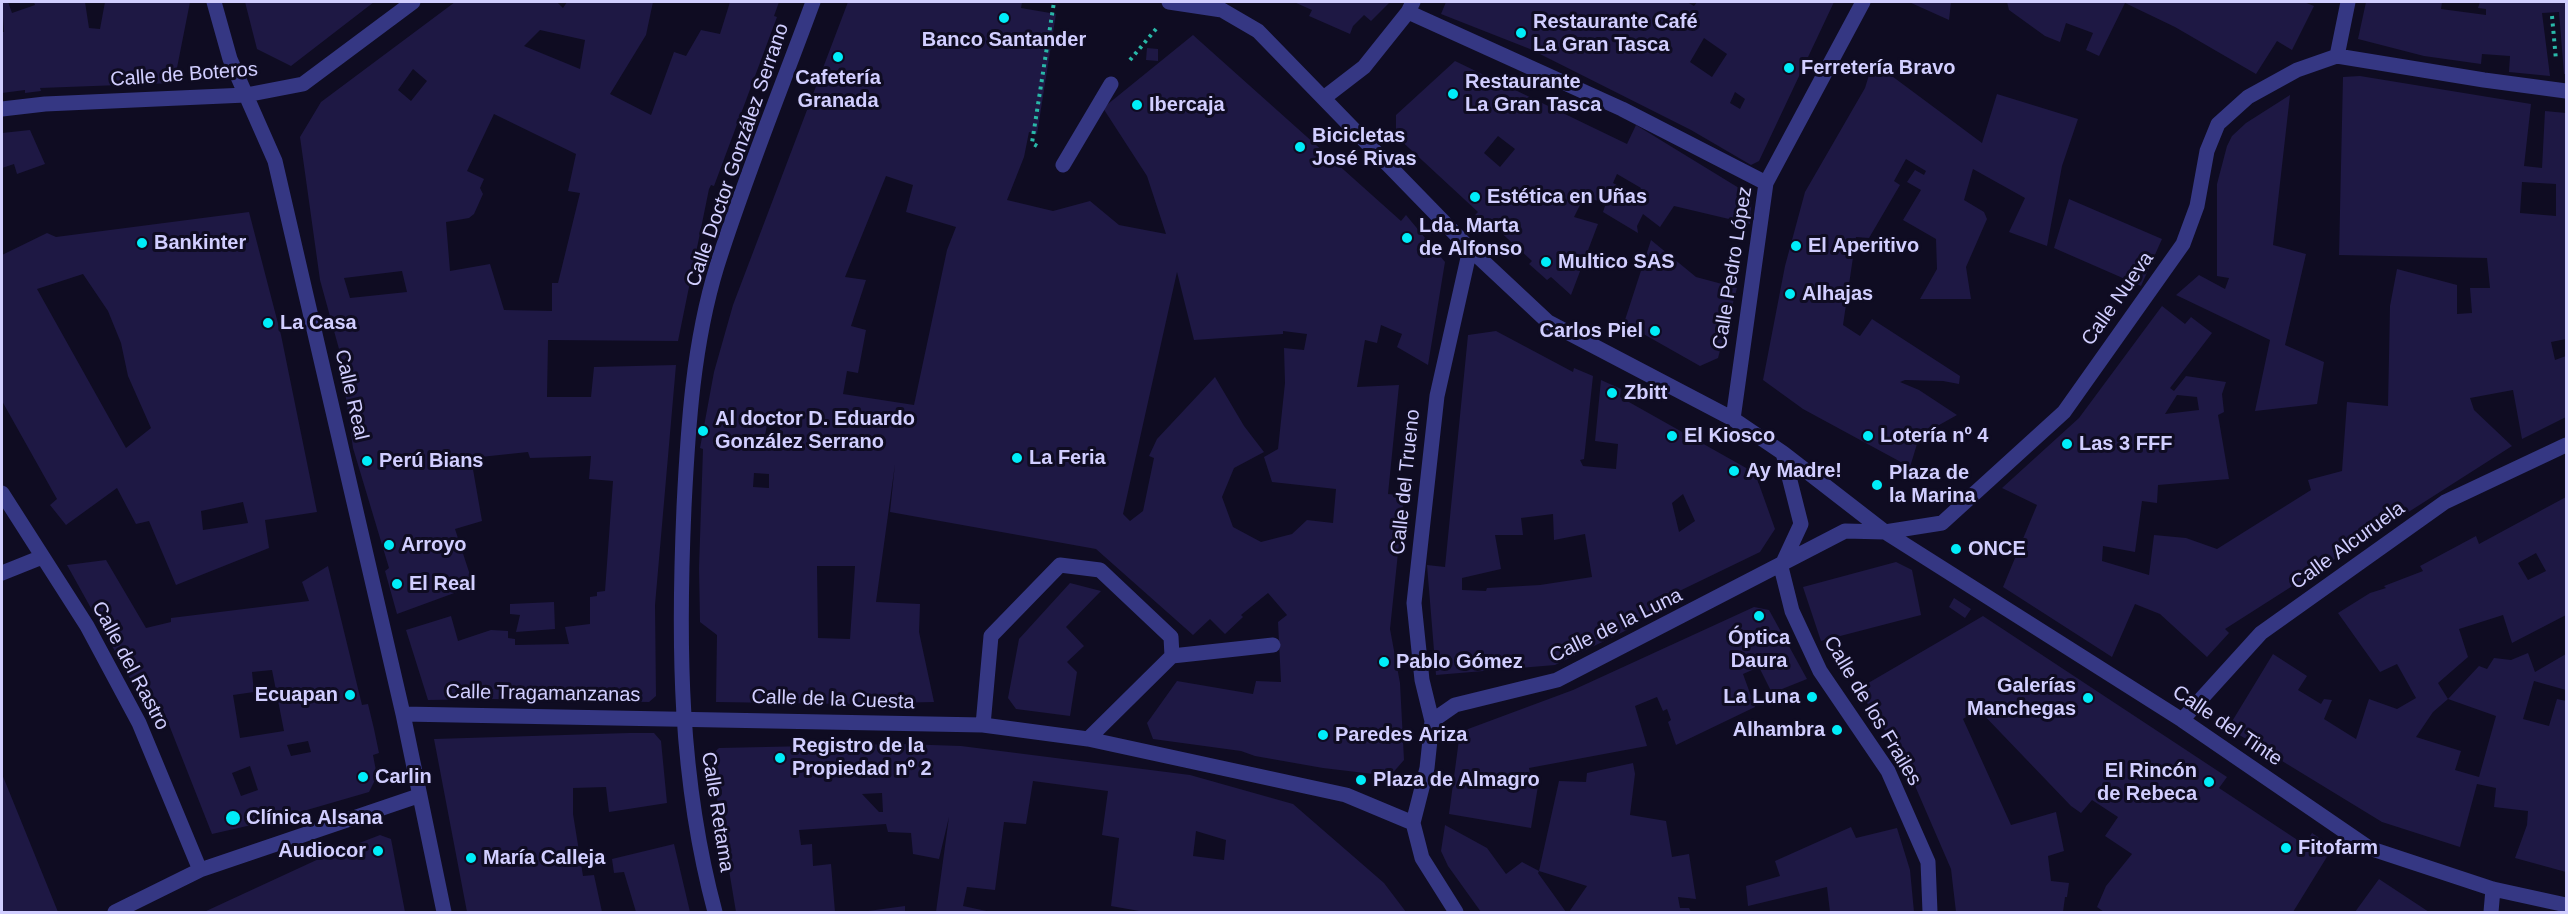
<!DOCTYPE html>
<html>
<head>
<meta charset="utf-8">
<style>
  body { margin:0 }
  #map { position:relative; width:2568px; height:914px; overflow:hidden; background:#0f0c22; font-family:Helvetica,sans-serif }
  canvas { display:block }
  .frame { position:absolute; inset:0; border:3px solid #d1ceff; pointer-events:none }
</style>
</head>
<body>
<div id="map">
<canvas width="2568" height="914"></canvas>
<div class="frame"></div>
</div>
<script>
const g = document.querySelector('canvas').getContext('2d');
g.lineJoin = 'round';
function paint(path, color) {
  g.fillStyle = color;
  g.fill(path, 'evenodd');
}
function stroke(path, color, width, dash) {
  g.strokeStyle = color;
  g.lineWidth = width;
  g.lineCap = dash ? 'butt' : 'round';
  g.setLineDash(dash || []);
  g.stroke(path);
}
function label(font, color, halo, rows, align = 'center') {
  g.font = font + ' Helvetica,sans-serif';
  g.lineWidth = 6;
  g.setLineDash([]);
  g.textBaseline = 'middle';
  g.strokeStyle = halo;
  g.fillStyle = color;
  for (const [text, x, y, turn = 0] of rows) {
    g.save();
    g.translate(x, y);
    g.rotate((+turn || 0) * Math.PI / 180);
    g.textAlign = isNaN(turn) ? turn : align;
    if (halo) g.strokeText(text, 0, 0);
    g.fillText(text, 0, 0);
    g.restore();
  }
}
const building = new Path2D(`
  M2,2h6l4,11 23,-8 -1,-3h51l4,26 11,1 5,-27h85l-16,81 -134,5 1,3 -16,2v-3l-23,3v-61h2z
  M245,2h129l-83,64 -34,-17z
  M455,2h102l6,6 4,-6h86l-7,33 -36,59 41,21 23,-63 12,4 15,-26 19,4 10,-32h49l-5,14 3,1 -63,169 -3,-1 -2,4 -31,152 -130,-1 -1,57h44l3,-30 82,-2 -21,240 1,91 -7,6 -157,-3 -64,1 -22,-70 45,-14 7,25 33,-11 17,1v7l7,1v6l54,-1 -4,-17 25,-3v-27l7,-1v-4l8,-1 8,-110 -24,-2 2,-23 -61,2 -2,-6 -57,6 11,63 -27,8 16,49 -18,6 4,8 -60,22 -12,-43 4,-3 -36,-120 -14,-99 -19,-69 -20,-143 21,-35zM540,30l45,10 -5,29 -56,-23zM413,69l14,12 -16,20 -13,-11zM494,114l82,40 -8,37 12,2 -22,90h-6v28l-48,-1 -14,-46 -40,7 -4,-49 23,-4 5,-4 9,-20 -3,-6 4,-9 -17,-8zM402,271l5,21 -57,6 -6,-20z
  M848,2h174l-1,6 35,6 -19,120 -8,-2 -5,25 -17,43 46,11 37,-10 29,24 47,9 -19,-58 -44,-68 90,-73 208,186 5,-6 39,47 -17,103 -31,-18 5,-13 -21,-9 -4,18 -12,-3 -8,47 42,-2 -11,109 16,2 -14,133 10,54 4,77 -14,16 -67,-8 -68,-12 -14,-5 -88,-12 -6,-16 30,-42 76,13 3,-13 25,1 -3,-60 9,-7 -19,-22 -27,22 2,2 -18,17 -15,-15 -17,16 -97,-86 -206,-37 5,-48 -19,138 44,2 -1,28 15,70 -88,2 -130,-2 1,-67 -17,-13 -1,-54 4,-119 -3,-1 14,-76 19,-67zM886,176l27,9 -7,27 50,15 -9,23 -33,155 -71,-11 4,-23 11,2 8,-43 -15,-4 15,-46 -21,-3zM1177,272l17,68 89,-6v-3l24,3 -3,16 -20,-2 1,35 -7,66 -14,8 8,25 64,7 -3,34 -26,-3 -15,14 -31,8 -28,-15 -11,-30 12,-29 30,-16 -20,-26 -29,-49 -58,62 -8,17 5,2 -11,53 -13,10 -7,-7zM769,415l13,2 -6,33 -21,-1 3,-15 7,1zM754,473l15,1v14l-16,-1zM817,566h38l-5,73 -32,-1z
  M1294,2h96l-19,19 -7,-6 -11,11 -3,8 -41,-18 3,-6z
  M1446,2h241l7,4 3,-4h137l-75,159 -8,4 -60,-35 -161,-81 -89,-35zM1704,38l23,16 -15,23 -22,-15zM1735,92l10,7 -5,10 -10,-6z
  M1909,2h42l-2,18z
  M2007,2h113l5,1 -26,53 -13,-6 7,-17 -27,-10 -6,19 -15,-6 -36,-26z
  M2123,2h181l10,4 -22,44 -15,-9 -21,33 -81,-47z
  M2366,2h76l-1,7 45,6v-6l-8,-1 2,-6h86v72h-2l-5,-62 -17,1 8,63 -41,-4 1,-16 -28,-2 -1,10 -57,-8 -66,-17z
  M1147,48l11,1v12l-12,-1z
  M1455,61l172,83 9,-19 116,71 -2,28 -76,-18 -14,21 -17,-13 -6,12 1,7 -35,-21 3,-9 -22,-6 -10,20 24,7 -27,71 -20,-18 -4,3 -18,-16 3,-3 -36,-33 -3,3 -18,-16 3,-3 -82,-76v-21zM1498,136l17,13 -15,18 -16,-14zM1617,174l24,14 -4,8 -24,-13z
  M1873,62l109,81 15,-49 81,25 -16,47 -15,80 -38,-14 16,-34 -52,-29 -9,31 20,12 3,7 -21,48 5,32h-51l17,-30 -1,-30 -33,-19 18,-30 -14,-8 8,-12 9,5 2,-4 -20,-12 -12,22 6,4 -31,53 -13,-1 -13,88 17,11 12,-17 88,57 -1,8 -16,-3 -38,-1 -5,2 19,8 38,25 -25,14 -15,15 -7,23 -107,-58 -40,-29 22,-114 20,-74 60,-104z
  M2360,76l171,28 -7,62 18,2 3,-57 21,2v226l-15,3 4,18 11,-4v61l-44,22 -9,-49 -43,8 4,12 38,36 -287,183 4,4 -22,24 -47,-43 -25,-10 -23,53 -109,-70 34,-82 -35,-17 77,-70 83,-112 23,18 6,-7 21,16 -42,55 4,3 12,-15 40,6 -4,12 2,18 -6,3 11,64 -71,6 -1,18 -15,-2 -7,51 -32,-6 -1,15 47,14 5,-40 32,3 31,11 94,-59 -3,-10 34,-9 5,-69 41,4 2,-100 7,-37 60,16v29l15,-1 -2,-25h20l-3,-30 -148,-3 4,-178zM2522,182l34,2v32l-36,-3zM2177,395l20,2 2,13 -34,4z
  M2290,95l-17,150 33,9 -21,91 39,17 -7,42 -62,7 15,-71 -94,-45 23,-20 26,14 4,-11 -12,-2v-92l10,-38 5,-10 14,-13z
  M30,130l15,34 -28,10 -3,-10 -12,4v-35z
  M2069,199l93,40 -21,47 -87,-38z
  M249,212l32,123 36,177 -52,8 4,28 -93,37 -27,-64 -13,3 -19,-36 -51,37 -16,-20 7,-6 -55,-98v-146l45,-22 9,4zM83,274l25,37 13,32 7,33 23,52 -25,20 -89,-159zM243,502l5,21 -45,7 -2,-19z
  M1651,240l45,37 41,11 -19,70 -18,8 -76,-43z
  M1496,331l77,41 1,-4 19,8 -9,83 -4,1 3,6 33,3 2,-25 -23,-3 6,-61 20,9 -1,8 135,76 20,56 -15,23 -93,45 -40,33 -72,35 -119,10 -9,-110 18,2 23,-232zM1683,494l12,27 -16,11 -7,-29zM1553,514l1,26 31,-6 7,43 -52,8 -53,3 -1,3 -24,-1v-12l39,-9 -6,-34h28l-2,-17z
  M2566,497v118l-54,28 -9,-28 -44,14 9,28 -30,26 10,16 -15,13 -17,25 45,14 -6,19 24,7 17,-61 -48,-17 31,-33 8,3 7,-11 17,2 17,-7 7,19 31,-18v36l-32,-9 -11,38 26,7 8,-27 9,2v171l-51,-14 12,-33 1,-14 -34,-4 2,-19 -19,-4 -17,63 -78,-25 -154,-94 45,-74 34,22 -9,14 23,14 3,-5 8,1 -8,19 32,20 13,-40 28,10 19,-11 -19,-34 -17,8 -42,-59 32,-20 16,-5 -2,-2 39,-15 -3,-5 56,-30 3,8zM2536,553l10,18 -18,9 -10,-17z
  M1954,543l8,5 -4,7 -9,-4z
  M106,560l40,68 25,-6v-4l138,-17 -7,-19 26,-16 34,139 6,-1 6,25 5,24 -6,2 4,21 -8,16 -100,29 -57,13 -50,-127 -15,2 -80,-144zM272,670l12,61 -44,7 -7,-43 21,-3 -2,-20zM308,741l3,11 -20,4 -4,-11zM250,766l8,24 -17,6 -9,-23z
  M1896,562l16,8 9,45 -100,26 -18,-54z
  M1070,583l31,8 -35,36 18,19 -17,16 10,10 -7,44 -54,-7 -8,-11 11,-59z
  M1954,598l17,11 -6,9 -16,-11z
  M554,602l1,27 -39,3 4,-17 -10,-1v-10z
  M1754,607l15,3 38,69 -35,14 -13,-26 -16,7 12,33 -79,38 -8,-23 3,-2 -4,-11 -4,2 -6,-14 -22,9 12,40 -118,22 2,10 8,2 -8,48 -82,-14 11,-82 113,-42z
  M1983,616l244,161 -8,11 86,57 7,-12 21,14 -40,65h-189l-7,-5 9,-21 26,-32 -27,-18 13,-19 -26,-17 -11,13 -10,-7 -93,-97 -15,10 48,106 45,-13 8,39 -16,5 3,25 18,2 -2,14h-2l-2,15h-107l-5,-43 -48,-111 -45,-69z
  M629,733h25l7,8 6,62 -58,9 -3,-25 -33,1v26l10,62 11,-1 8,37h-135l-33,-173z
  M902,744l59,2 229,29 103,29 91,79 22,29h-261l-34,-6 8,-68 -17,-3 6,-44 -75,-10 -7,43 -22,-2 -9,68 -28,-3 -4,19 28,6h-55l13,-95 -10,42 -26,-5 -2,-21 -23,-1 -2,-8 -87,6 2,15 11,-1 1,22 18,-2 4,48h-99l-26,-156 9,-8zM882,793l1,19h-4l-17,-18zM1196,831l30,9 -2,20 -31,-4z
  M1633,763l2,11 -5,41 36,6 6,36 17,-3 7,45 -18,-2 2,11h9l2,4h-122l18,-26 -48,-15 -1,2 28,39h-85l-33,-46 -7,-15 4,-26 42,23 19,26 16,-12 17,9 20,-90 27,1 1,-9z
  M2,774l56,138h-56z
  M1851,827l5,11 41,-10 13,42 4,42h-84l-3,-25 -79,19 -2,-20 34,-10 -5,-15z
  M380,835l11,4 14,73h-201l119,-55z
  M674,844l16,68h-54l-12,-40 -10,1 -2,-14z
  M2379,879l6,4 44,29h-74z
  M905,906v6h-36l-1,-1z`);
const path = new Path2D(`
  M2552,16l4,44
  M1130,60l26,-31
  M1037,146l-5,-3 22,-141`);
const minor = new Path2D(`
  M214,2l16,57 45,102 128,553 41,198
  M1169,2l53,8 36,21 212,218 78,73 185,97 50,34 102,79 297,188 187,128 124,41 73,16
  M1408,12l214,97 144,74
  M2337,56l11,-54
  M1325,97l39,-30 44,-55 5,-10
  M2,109l43,-5 201,-9 57,-11 110,-82
  M1063,165l48,-81
  M1733,419l33,-236 97,-181
  M2,493l85,133 52,97 61,147
  M1781,567l11,44 28,60 68,100 40,91 2,50
  M1781,567l20,-43 -18,-71
  M2,573l40,-16
  M1172,656l101,-11
  M403,714l580,11 105,14 258,56 67,28
  M2182,720l79,-87 184,-131 121,-57
  M1432,721l23,-16 102,-25 288,-149 40,1 57,-9 122,-111 119,-168 14,-38 10,-55 11,-27 30,-27 49,-27 40,-14 147,24 82,11
  M983,725l8,-89 69,-71 40,5 71,67 1,19 -84,83
  M115,912l85,-42 218,-74
  M715,912c-36,-134 -37,-267 -31,-405 4,-80 9,-163 33,-241 28,-89 64,-177 96,-264
  M1456,912l-34,-54 -9,-35 14,-55 5,-47 -10,-41 -8,-77 23,-207 33,-147
  M2491,912l2,-23`);
const markers = [
  [1004,18,6,"#00edf9"],
  [1521,33,6,"#00edf9"],
  [838,57,6,"#00edf9"],
  [1789,68,6,"#00edf9"],
  [1453,94,6,"#00edf9"],
  [1137,105,6,"#00edf9"],
  [1300,147,6,"#00edf9"],
  [1475,197,6,"#00edf9"],
  [1407,238,6,"#00edf9"],
  [142,243,6,"#00edf9"],
  [1796,246,6,"#00edf9"],
  [1546,262,6,"#00edf9"],
  [1790,294,6,"#00edf9"],
  [268,323,6,"#00edf9"],
  [1655,331,6,"#00edf9"],
  [1612,393,6,"#00edf9"],
  [703,431,6,"#00edf9"],
  [1672,436,6,"#00edf9"],
  [1868,436,6,"#00edf9"],
  [2067,444,6,"#00edf9"],
  [1017,458,6,"#00edf9"],
  [367,461,6,"#00edf9"],
  [1734,471,6,"#00edf9"],
  [1877,485,6,"#00edf9"],
  [389,545,6,"#00edf9"],
  [1956,549,6,"#00edf9"],
  [397,584,6,"#00edf9"],
  [1759,616,6,"#00edf9"],
  [1384,662,6,"#00edf9"],
  [350,695,6,"#00edf9"],
  [1812,697,6,"#00edf9"],
  [2088,698,6,"#00edf9"],
  [1837,730,6,"#00edf9"],
  [1323,735,6,"#00edf9"],
  [780,758,6,"#00edf9"],
  [363,777,6,"#00edf9"],
  [1361,780,6,"#00edf9"],
  [2209,782,6,"#00edf9"],
  [233,818,8,"#00edf9"],
  [2286,848,6,"#00edf9"],
  [378,851,6,"#00edf9"],
  [471,858,6,"#00edf9"]
];
const poiNames = [
  ["Restaurante Café",1533,22],
  ["La Gran Tasca",1533,45],
  ["Banco Santander",1004,40,"center"],
  ["Ferretería Bravo",1801,68],
  ["Cafetería",838,78,"center"],
  ["Granada",838,101,"center"],
  ["Restaurante",1465,82],
  ["La Gran Tasca",1465,105],
  ["Ibercaja",1149,105],
  ["Bicicletas",1312,136],
  ["José Rivas",1312,159],
  ["Estética en Uñas",1487,197],
  ["Lda. Marta",1419,226],
  ["de Alfonso",1419,249],
  ["Bankinter",154,243],
  ["El Aperitivo",1808,246],
  ["Multico SAS",1558,262],
  ["Alhajas",1802,294],
  ["La Casa",280,323],
  ["Carlos Piel",1643,331,"right"],
  ["Zbitt",1624,393],
  ["Al doctor D. Eduardo",715,419],
  ["González Serrano",715,442],
  ["El Kiosco",1684,436],
  ["Lotería nº 4",1880,436],
  ["Las 3 FFF",2079,444],
  ["La Feria",1029,458],
  ["Perú Bians",379,461],
  ["Ay Madre!",1746,471],
  ["Plaza de",1889,473],
  ["la Marina",1889,496],
  ["Arroyo",401,545],
  ["ONCE",1968,549],
  ["El Real",409,584],
  ["Óptica",1759,638,"center"],
  ["Daura",1759,661,"center"],
  ["Pablo Gómez",1396,662],
  ["Galerías",2076,686,"right"],
  ["Manchegas",2076,709,"right"],
  ["Ecuapan",338,695,"right"],
  ["La Luna",1800,697,"right"],
  ["Alhambra",1825,730,"right"],
  ["Paredes Ariza",1335,735],
  ["Registro de la",792,746],
  ["Propiedad nº 2",792,769],
  ["El Rincón",2197,771,"right"],
  ["de Rebeca",2197,794,"right"],
  ["Carlin",375,777],
  ["Plaza de Almagro",1373,780],
  ["Clínica Alsana",246,818],
  ["Fitofarm",2298,848],
  ["Audiocor",366,851,"right"],
  ["María Calleja",483,858]
];
const streetNames = [
  ["Calle de Boteros",184,75,-4],
  ["Calle Doctor González Serrano",738,155,-71],
  ["Calle Pedro López",1733,268,-81],
  ["Calle Nueva",2118,299,-55],
  ["Calle Real",351,395,77],
  ["Calle del Trueno",1406,482,-84],
  ["Calle Alcuruela",2348,546,-36],
  ["Calle de la Luna",1616,626,-26],
  ["Calle del Rastro",130,666,62],
  ["Calle Tragamanzanas",543,694,1],
  ["Calle de la Cuesta",833,700,2],
  ["Calle de los Frailes",1872,711,59],
  ["Calle del Tinte",2227,726,34],
  ["Calle Retama",717,812,81]
];
paint(building, '#1e1844');
stroke(path, '#29b8a8', 4, [3, 4.5]);
stroke(minor, '#353783', 15);
for (const [x, y, r, color] of markers) {
  const dot = new Path2D();
  dot.arc(x, y, r, 0, 2 * Math.PI);
  g.fillStyle = color;
  g.fill(dot);
  stroke(dot, '#0f0c22', 2);
}
label('bold 20px', '#d1ceff', '#0f0c22', poiNames, 'left');
label('20px', '#d1ceff', '#0f0c22', streetNames);
</script>
</body>
</html>
